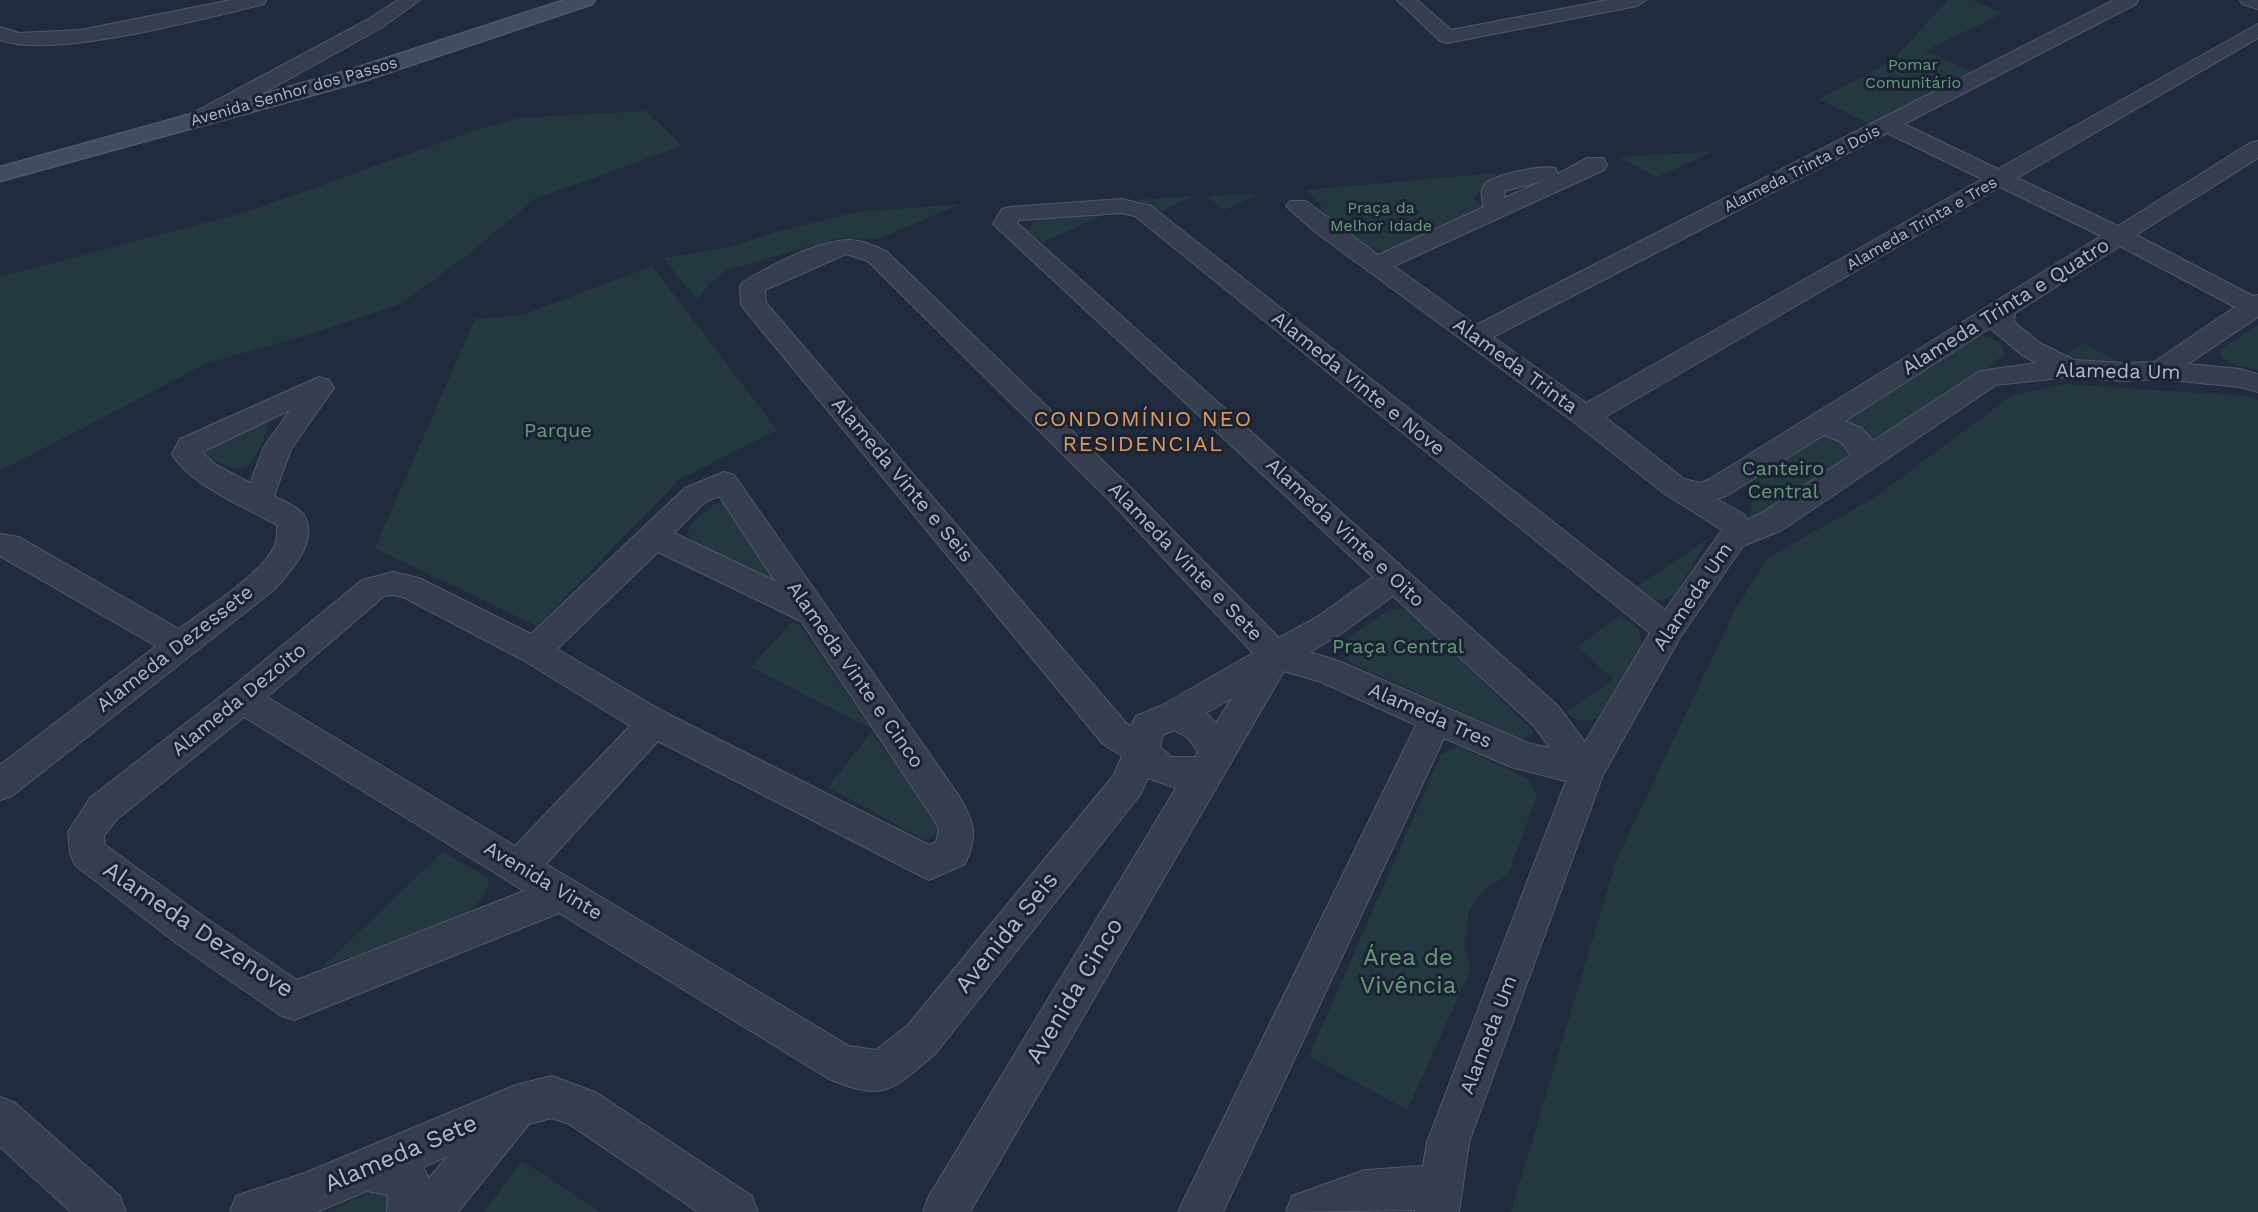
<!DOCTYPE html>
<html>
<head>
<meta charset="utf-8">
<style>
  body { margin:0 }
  canvas { display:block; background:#212b3e }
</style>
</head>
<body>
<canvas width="2258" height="1212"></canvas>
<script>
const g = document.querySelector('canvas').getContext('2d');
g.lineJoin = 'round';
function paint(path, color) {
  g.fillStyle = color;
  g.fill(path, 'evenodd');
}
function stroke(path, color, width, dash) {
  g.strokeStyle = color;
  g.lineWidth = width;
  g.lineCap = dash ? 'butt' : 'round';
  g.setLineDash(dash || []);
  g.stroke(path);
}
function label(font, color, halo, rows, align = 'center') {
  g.font = font + ' "Work Sans",sans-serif';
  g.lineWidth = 6;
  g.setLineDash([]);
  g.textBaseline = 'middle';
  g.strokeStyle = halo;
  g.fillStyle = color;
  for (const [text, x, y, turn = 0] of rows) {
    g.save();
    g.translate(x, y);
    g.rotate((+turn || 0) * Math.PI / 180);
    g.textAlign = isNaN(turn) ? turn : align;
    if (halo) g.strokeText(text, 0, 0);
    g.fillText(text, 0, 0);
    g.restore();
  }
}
const green = new Path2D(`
  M1948,0h24l31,13 -78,38 48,21 -103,52 -51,-25 72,-37z
  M646,111l36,35 -148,53 -54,46 -78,58 -91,31 -104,29 -207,108v-194l250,-66 223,-80 46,-13z
  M1712,152l-55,25 -38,-20z
  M1496,173l-23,25 12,8 -99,45c-19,-2 -67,-24 -65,-46l-15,-15z
  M1259,194l-35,16 -18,-14z
  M1192,196l-30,15 -25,-11z
  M960,204l-82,35 -40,-1 -111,32 -19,15 -10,15 -35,-42 66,-11 51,-16 77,-19z
  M1105,214l-62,28 -14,-10 3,-9 7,-4z
  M652,266l125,164 -97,49 -143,147 -162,-78 100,-229 48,-4z
  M2258,325v45l-26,-6 -11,-8v-7z
  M1978,335l13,3 11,8 2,9 -132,89 -36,-22z
  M2082,343l32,16c-17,5 -35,3 -51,-3z
  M2064,384l182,12 12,4v812h-747l106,-353 118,-249 33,-52 106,-60 137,-102z
  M266,423l2,4c-9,21 -15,52 -43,38 -7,-4 -15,-7 -20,-14l6,-6z
  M1815,435h22l16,22 -88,61h-16l8,-45z
  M722,502l5,1 52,78 -6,1 -80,-40 -5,-8 1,-8 24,-21z
  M1708,539l-33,55c-16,11 -27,5 -42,-5z
  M1390,609h15l9,5 120,118 -6,5 -9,1 -170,-76 -4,-11v-11z
  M1620,615l18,14 5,16 -46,73c-12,4 -22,4 -30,-7l47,-32 -37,-32z
  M792,622l8,3 70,103 -119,-61z
  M871,733l67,88 3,10 -16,9 -97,-53z
  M1458,746l70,33 9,16 -29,80 -23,14 -16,21 -5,36 7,23 -64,141 -98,-54 132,-301z
  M443,852l45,26c1,17 -9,24 -21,35l-146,55z
  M522,1161l78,51h-116z
  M390,1185l3,27h-68z`);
const street = new Path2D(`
  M231,0h35l-2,4c-58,14 -212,56 -264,36v-13l19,6 62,-3z
  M398,0h22l-39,28 -168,93h-16l-3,-5 3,-5 170,-91z
  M1397,0h20l34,30 157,-30h38l-9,6 -190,37 -7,-2z
  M2114,0h24l-2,4 -232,120 94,45 260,-145v14l-241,140 101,48 132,-83 8,-2v17l-122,77 117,61 5,-1v22l-70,47 52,5 18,5v18l-18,-5 -80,-8 -36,2 -55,-4 -73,8 -214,145 -39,16 -64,93 -76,136 -134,367 -10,70h-44v-2l-129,2 6,-16 73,-26 58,-4 4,-24 139,-361 -55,-14 -67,-29 -221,474h-45l238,-487 -95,-43 -37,-11 -314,541h-47l6,-16 247,-408 -28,-10 -8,17 -204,258c-43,36 -50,50 -107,26l-270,-166 -265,107 -14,-5 -101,-70 -104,-80 -5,-12 -2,-21 22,-34 140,-109 132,-109 31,-8 26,6 112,56 154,-146 39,-16 10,3 225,321c15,28 20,37 6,68l-36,16 -271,-139 -112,123 303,182 27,4 32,-25 206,-250 8,-19 -19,-12 -358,-434 -4,-6 -1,-17 3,-5c27,-16 75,-42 106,-42 13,0 25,6 37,11l244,236 149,151 38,-21 56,-40 -380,-353 9,-15 8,-2 112,-8 29,7 514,404 57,-80 -57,-36 -90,-71 -261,-192 -28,-25 4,-5h16l72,54 106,-48c-2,-8 -5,-16 1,-23 9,-10 57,-19 70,-16l3,6 29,-16h16l4,7 -3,5 -210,96 82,59zM1887,133l95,46 -396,224 -93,-66zM1543,181l-39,17 1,-7zM2000,187l101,49 -393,244 -8,3 -16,-4 -79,-62zM1122,213l13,3 515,417 -65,109 -27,-36 -541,-483 2,-3zM2120,246l115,61 -81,55 -30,1 -50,-3 -34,-17 -26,-21 1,-9zM846,254l22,7 242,240 143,152 -92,53 -25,10 -5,10 -4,-2 -361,-421 -1,-13zM1990,328l32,27 15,8 -57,8 -107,70 -12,-13 -16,-7zM1824,435l17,7 10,13 -91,59 -13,6 -2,-5 -28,-16 11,-4zM719,496l56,85 -101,-48 31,-31zM658,552l143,69 132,197 6,11 -3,13 -7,3 -263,-132 -109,-64zM393,595l10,2 120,63 107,66 -115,120 -248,-149 117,-101zM1393,596l141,130 16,22 -22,-5 -187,-81 -31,-10 29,-17zM1232,698l-16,25 -10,-10zM244,717l280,174 -227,89 -90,-61 -102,-74 -1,-9 12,-16zM1174,730l14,8 10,14 -3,5h-23l-12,-10 3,-12z
  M2240,0h18v9l-16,-5z
  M319,377l10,3 5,8 -43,61 -17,47c9,5 23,10 29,18 18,25 -13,58 -28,75l-263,207 -12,4v-35l156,-119 -156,-90v-22l19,3 160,92c25,-19 83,-55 95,-82 4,-7 3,-15 3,-22 -32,-18 -87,-40 -105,-71l8,-15zM290,410l-26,37 -14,36 -34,-18 -14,-13z
  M552,1076l45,17 155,103 6,16h-60l-129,-88 -17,-6 -23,6 -71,88h-71l1,-17 -21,-4 -50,21h-87l6,-16 69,-23 211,-88zM448,1156l-19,22 -6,-11z
  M0,1097l15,6 105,93 6,16h-55l-71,-65z`);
const secondary = new Path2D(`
  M565,0h30l-3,4 -229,77 -363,100v-14l347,-96z`);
const farParknames = [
  ["Pomar",1913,65],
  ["Comunitário",1913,83],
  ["Praça da",1381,208],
  ["Melhor Idade",1381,226]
];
const farStreetnames = [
  ["Avenida Senhor dos Passos",294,92,-16],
  ["Alameda Trinta e Dois",1802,169,-27],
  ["Alameda Trinta e Tres",1922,224,-30]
];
const streetNames = [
  ["Alameda Trinta e Quatro",2006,307,-32],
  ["Alameda Trinta",1515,366,36],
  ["Alameda Um",2118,372,1],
  ["Alameda Vinte e Nove",1358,384,39],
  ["Alameda Vinte e Seis",902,480,50],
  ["Alameda Vinte e Oito",1345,533,43],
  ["Alameda Vinte e Sete",1185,562,46],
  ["Alameda Um",1693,597,-56],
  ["Alameda Dezessete",175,649,-38],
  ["Alameda Vinte e Cinco",855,675,55],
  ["Alameda Dezoito",239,700,-39],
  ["Alameda Tres",1430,716,24],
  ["Avenida Vinte",543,881,31],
  ["Alameda Um",1489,1035,-69]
];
const parkNames = [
  ["Parque",558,431],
  ["Canteiro",1783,469],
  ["Central",1783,492],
  ["Praça Central",1398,647]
];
const quarterNames = [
  ["CONDOMÍNIO NEO",1143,420],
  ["RESIDENCIAL",1143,445]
];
const nearStreetnames = [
  ["Alameda Dezenove",198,930,34],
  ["Avenida Seis",1007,933,-51],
  ["Avenida Cinco",1075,991,-59],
  ["Alameda Sete",401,1154,-23]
];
const nearParknames = [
  ["Área de",1408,958],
  ["Vivência",1408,986]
];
paint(green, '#23393f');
stroke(street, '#505869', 2);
stroke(secondary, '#505869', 3);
paint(street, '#353d4e');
paint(secondary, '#434b61');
label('16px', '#659c77', '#1a2233', farParknames);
label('16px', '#b0b8c9', '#1a2233', farStreetnames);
label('20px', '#b0b8c9', '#1a2233', streetNames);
label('20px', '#659c77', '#1a2233', parkNames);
g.letterSpacing = '1.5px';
label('22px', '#dd9d57', '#1a2233', quarterNames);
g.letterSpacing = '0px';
label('24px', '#b0b8c9', '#1a2233', nearStreetnames);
label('24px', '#659c77', '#1a2233', nearParknames);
</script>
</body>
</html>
